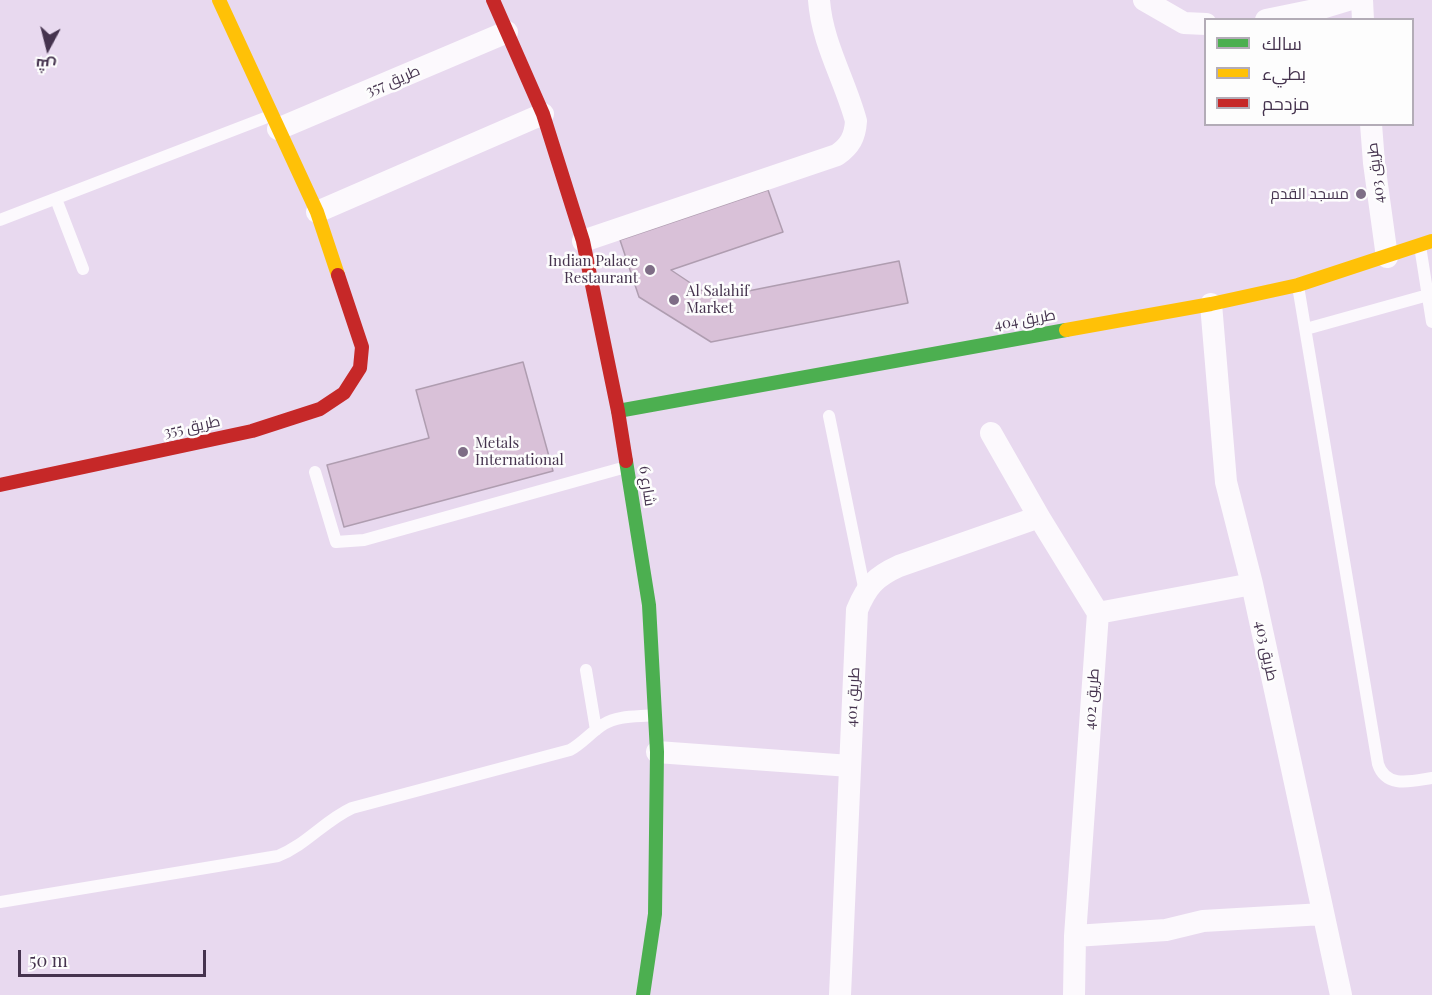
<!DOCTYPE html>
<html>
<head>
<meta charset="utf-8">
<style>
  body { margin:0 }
  #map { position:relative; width:1432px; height:995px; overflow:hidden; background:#e8d9ef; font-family:"Playfair Display",Cairo,serif }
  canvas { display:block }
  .legend { position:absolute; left:1204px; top:18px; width:210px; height:108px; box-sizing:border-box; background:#fdfdfd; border:2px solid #b3acb7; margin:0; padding:8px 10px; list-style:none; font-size:18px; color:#45334e }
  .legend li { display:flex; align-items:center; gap:12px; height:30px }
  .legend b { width:30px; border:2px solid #b3acb7 }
  .north { position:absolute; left:18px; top:18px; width:60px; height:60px; -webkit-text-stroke:4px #fdfdfd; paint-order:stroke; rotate:187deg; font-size:16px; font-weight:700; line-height:24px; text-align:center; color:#45334e }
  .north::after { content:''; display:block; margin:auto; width:21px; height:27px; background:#45334e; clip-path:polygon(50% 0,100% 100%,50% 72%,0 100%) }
  .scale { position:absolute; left:18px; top:950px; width:188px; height:27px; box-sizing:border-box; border:3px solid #45334e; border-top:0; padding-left:8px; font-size:18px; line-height:21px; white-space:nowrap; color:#45334e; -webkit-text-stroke:4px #fdfdfd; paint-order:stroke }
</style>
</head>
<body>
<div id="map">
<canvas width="1432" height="995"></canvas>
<ul class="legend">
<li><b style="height:8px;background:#4caf50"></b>سالك</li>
<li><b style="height:8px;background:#ffc107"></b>بطيء</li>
<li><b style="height:8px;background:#c62828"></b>مزدحم</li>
</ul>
<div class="north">ش</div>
<div class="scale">50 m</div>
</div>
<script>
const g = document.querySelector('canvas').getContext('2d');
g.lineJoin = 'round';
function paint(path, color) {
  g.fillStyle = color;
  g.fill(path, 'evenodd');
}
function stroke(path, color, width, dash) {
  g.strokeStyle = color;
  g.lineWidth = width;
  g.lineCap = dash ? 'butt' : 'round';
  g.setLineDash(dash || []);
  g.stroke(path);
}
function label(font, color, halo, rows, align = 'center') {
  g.font = font + ' "Playfair Display",Cairo,serif';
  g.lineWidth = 5;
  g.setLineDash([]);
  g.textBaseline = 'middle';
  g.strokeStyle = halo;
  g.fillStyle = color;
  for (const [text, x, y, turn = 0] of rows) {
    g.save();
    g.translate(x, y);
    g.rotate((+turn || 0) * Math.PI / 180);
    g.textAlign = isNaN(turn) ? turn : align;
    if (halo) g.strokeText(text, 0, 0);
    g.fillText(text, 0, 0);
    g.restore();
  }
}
const building = new Path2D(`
  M768,190l15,42 -112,38 42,28 186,-37 9,42 -197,39 -72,-45 -19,-57z
  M523,362l30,109 -209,56 -17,-62 102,-27 -13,-48z`);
const lane = new Path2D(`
  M56,199l27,70
  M0,220l270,-104
  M1420,246l12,76
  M1298,286l80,478c8,25 34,17 54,14
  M1306,329l122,-34
  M829,416l36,176
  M315,472l21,70 28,-2 262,-73
  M586,670l10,60
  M0,902l278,-46c28,-11 46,-35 74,-48l218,-58c13,-7 21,-18 34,-26 14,-9 35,-7 51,-9`);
const street = new Path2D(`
  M1144,0l40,23 22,1
  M1362,0l1,20
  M1266,20l49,-10 33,-10
  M1371,124l3,39 13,94
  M278,129l229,-97
  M317,212l226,-98
  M583,241l254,-86c13,-9 18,-18 19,-34 -11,-41 -34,-78 -37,-121
  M1211,304l15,178 26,102 89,411
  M991,433l48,84 59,96 -23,323 -1,59
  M1098,613l154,-29
  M657,752l193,14
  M1075,936l91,-6 37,-9 120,-7
  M840,995l17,-385c10,-24 18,-33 42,-44l140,-49`);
const fast = new Path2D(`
  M618,411l448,-81
  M626,461l23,144 8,147 -2,162 -12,81`);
const slow = new Path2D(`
  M219,0l98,212 21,63
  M1066,330l145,-26 87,-19 134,-44`);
const jam = new Path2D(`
  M493,0l50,114 40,127 35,170 8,50
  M0,485l252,-54 68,-22 24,-16 16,-25 2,-21 -24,-72`);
const markers = [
  [1361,194,6,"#7e6d86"],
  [650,270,6,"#7e6d86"],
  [674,300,6,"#7e6d86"],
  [463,452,6,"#7e6d86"]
];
const streetNames = [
  ["طريق 357",393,81,-23],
  ["طريق 403",1376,173,-97],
  ["طريق 404",1025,320,-10],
  ["طريق 355",192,427,-12],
  ["شارع 6",647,486,81],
  ["طريق 403",1266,651,78],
  ["طريق 401",853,697,-87],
  ["طريق 402",1092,699,-86]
];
const poiNames = [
  ["مسجد القدم",1349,194],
  ["Indian Palace",638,261],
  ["Restaurant",638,278],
  ["Al Salahif",686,291,"left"],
  ["Market",686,308,"left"],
  ["Metals",475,443,"left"],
  ["International",475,460,"left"]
];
paint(building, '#d9c1d8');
stroke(building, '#af9db0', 1.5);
stroke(lane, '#fcf9fd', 12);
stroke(street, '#fcf9fd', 22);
stroke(fast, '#4caf50', 14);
stroke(slow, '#ffc107', 14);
stroke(jam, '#c62828', 14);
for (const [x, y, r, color] of markers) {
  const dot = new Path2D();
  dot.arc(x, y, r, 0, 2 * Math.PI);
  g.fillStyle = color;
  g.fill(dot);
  stroke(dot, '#fdfdfd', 2);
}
label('15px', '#45334e', '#fdfdfd', streetNames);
label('15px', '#45334e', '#fdfdfd', poiNames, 'right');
</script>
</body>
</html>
